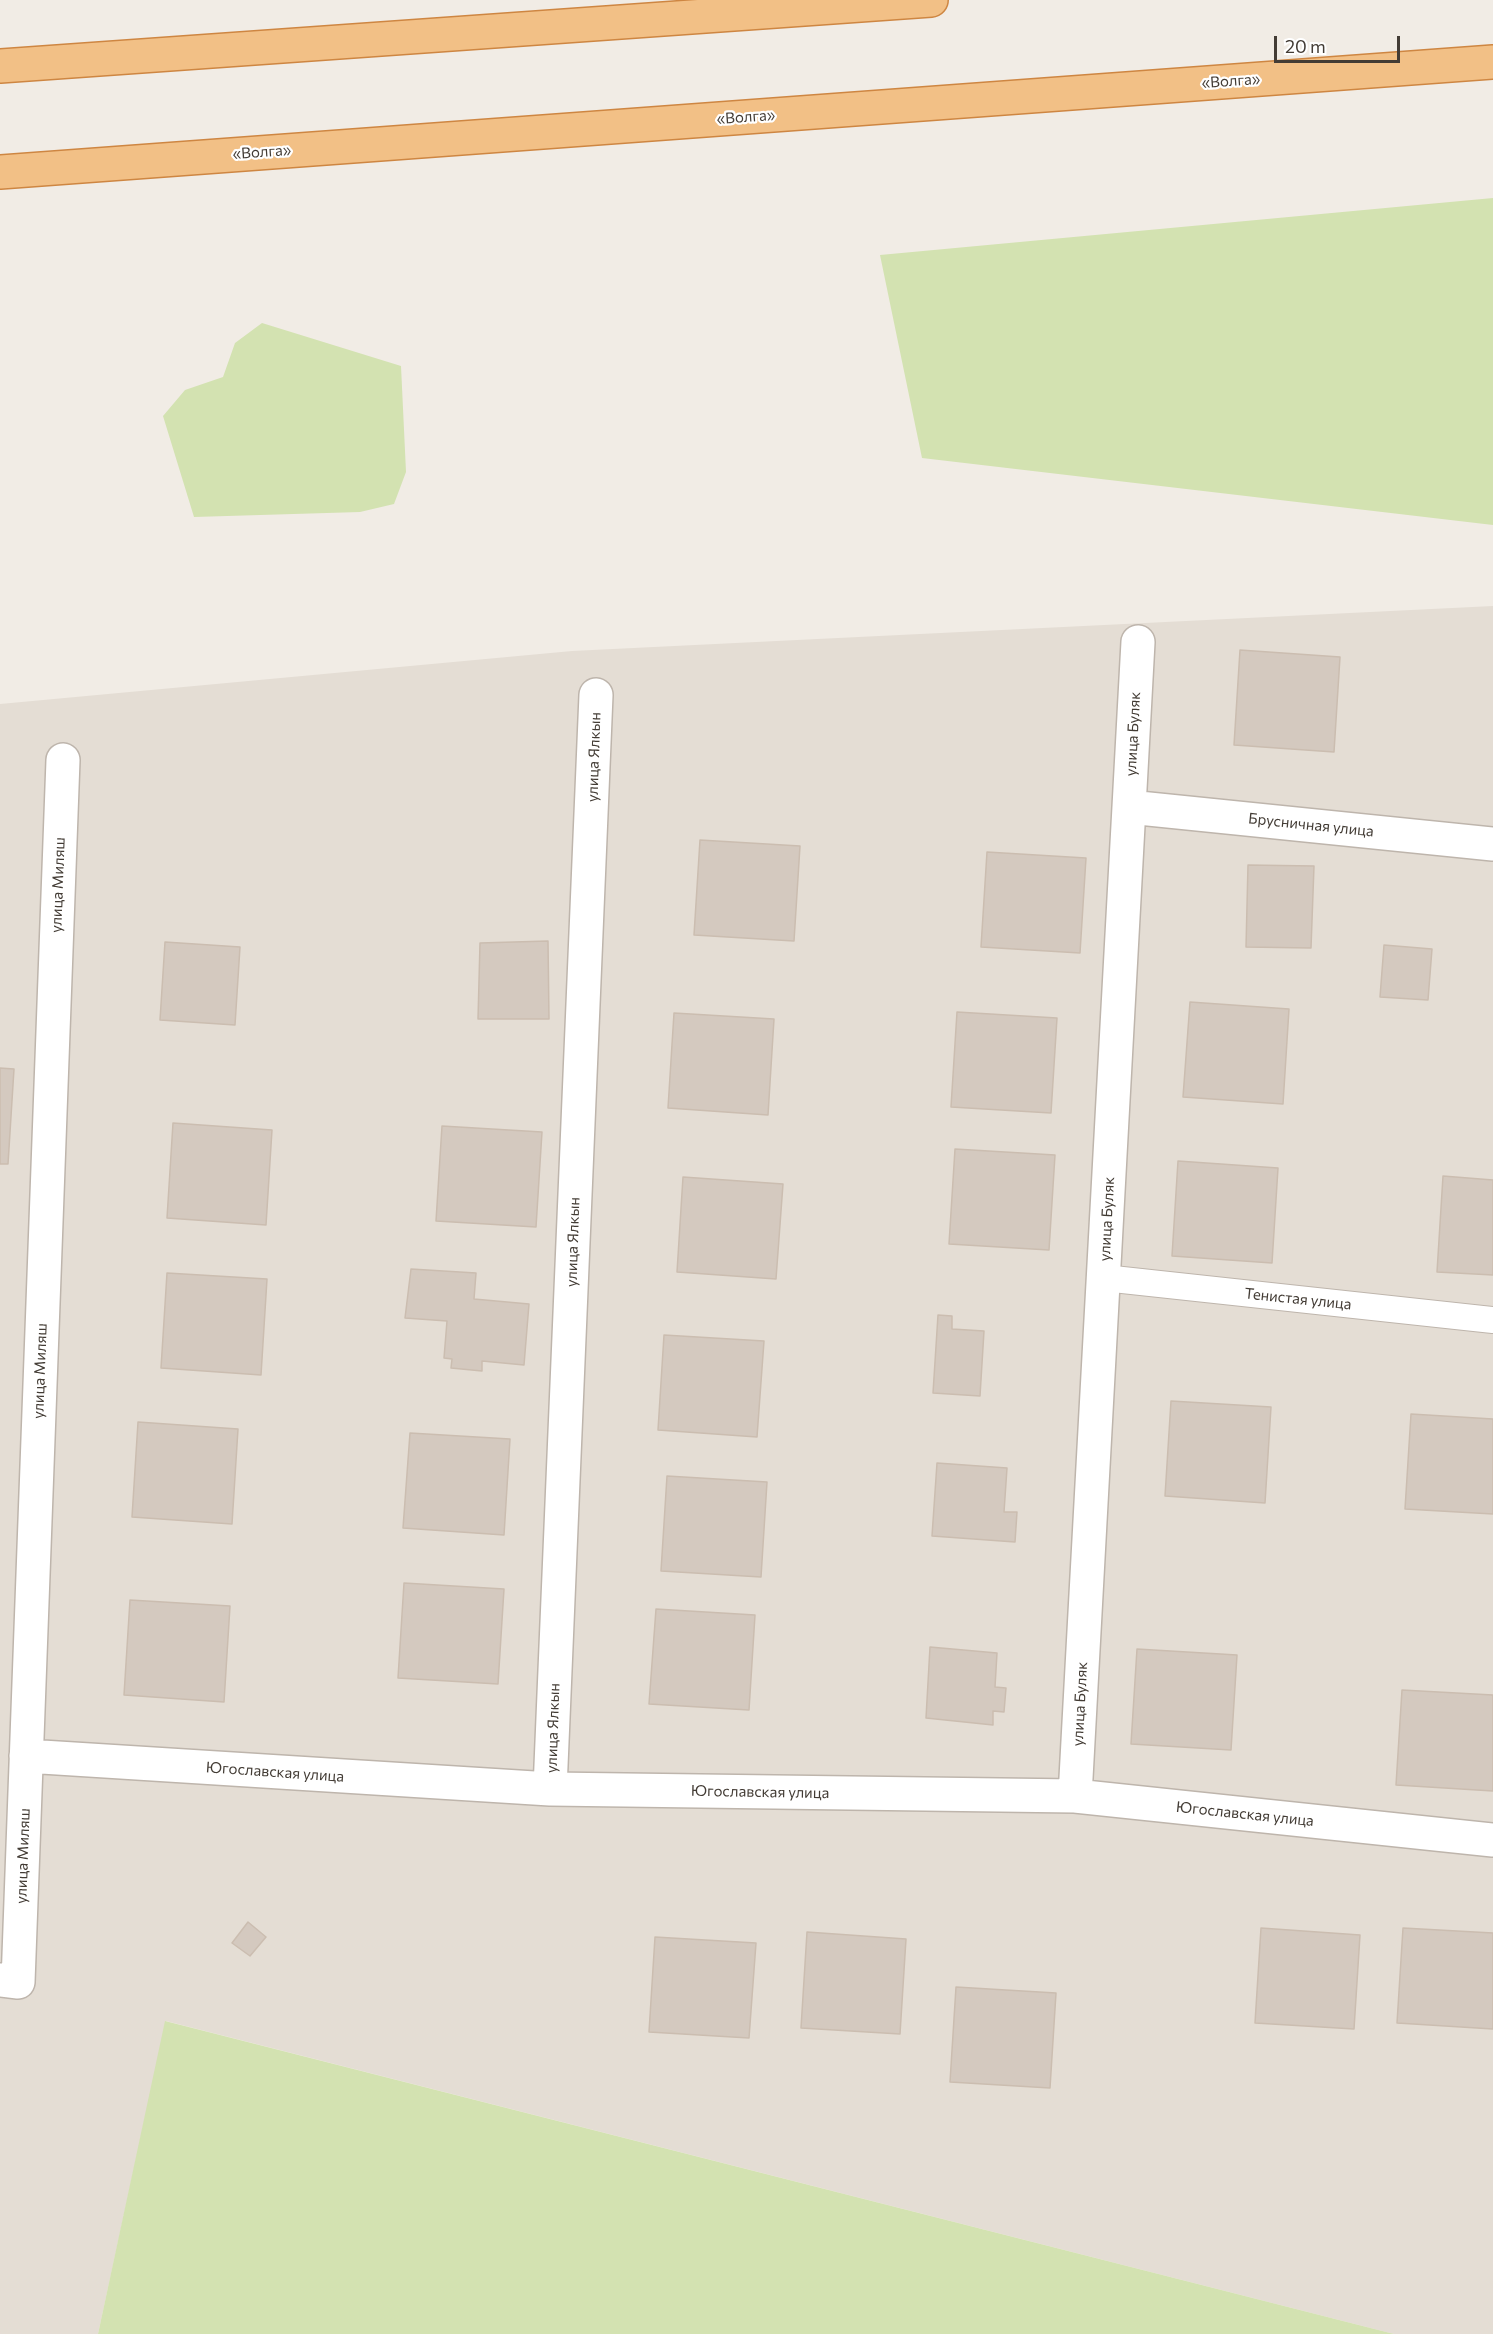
<!DOCTYPE html>
<html>
<head>
<meta charset="utf-8">
<style>
  body { margin:0 }
  #map { position:relative; width:1493px; height:2334px; overflow:hidden; background:#f1ece5; font-family:Commissioner,sans-serif }
  canvas { display:block }
  .scale { position:absolute; left:1274px; top:36px; width:126px; height:27px; box-sizing:border-box; border:3px solid #433c35; border-top:0; padding-left:8px; font-size:18px; line-height:21px; white-space:nowrap; color:#433c35; -webkit-text-stroke:4px #fff; paint-order:stroke }
</style>
</head>
<body>
<div id="map">
<canvas width="1493" height="2334"></canvas>
<div class="scale">20 m</div>
</div>
<script>
const g = document.querySelector('canvas').getContext('2d');
g.lineJoin = 'round';
function paint(path, color) {
  g.fillStyle = color;
  g.fill(path, 'evenodd');
}
function stroke(path, color, width, dash) {
  g.strokeStyle = color;
  g.lineWidth = width;
  g.lineCap = dash ? 'butt' : 'round';
  g.setLineDash(dash || []);
  g.stroke(path);
}
function label(font, color, halo, rows, align = 'center') {
  g.font = font + ' Commissioner,sans-serif';
  g.lineWidth = 4.5;
  g.setLineDash([]);
  g.textBaseline = 'middle';
  g.strokeStyle = halo;
  g.fillStyle = color;
  for (const [text, x, y, turn = 0] of rows) {
    g.save();
    g.translate(x, y);
    g.rotate((+turn || 0) * Math.PI / 180);
    g.textAlign = isNaN(turn) ? turn : align;
    if (halo) g.strokeText(text, 0, 0);
    g.fillText(text, 0, 0);
    g.restore();
  }
}
const residential = new Path2D(`
  M1493,606v1728h-99l-1228,-313 -68,313h-98v-1630l572,-53z`);
const green = new Path2D(`
  M1493,198v327l-571,-67 -42,-203z
  M262,323l139,43 5,106 -12,32 -34,8 -166,5 -31,-101 22,-26 38,-13 12,-34z
  M165,2021l1229,313h-1296z`);
const building = new Path2D(`
  M1240,650l100,7 -6,95 -100,-7z
  M700,840l100,6 -6,95 -100,-6z
  M987,852l99,6 -6,95 -99,-6z
  M1248,865l66,1 -3,82 -65,-1z
  M548,941l1,78h-71l2,-76z
  M165,942l75,5 -5,78 -75,-5z
  M1384,945l48,4 -4,51 -48,-3z
  M1190,1002l99,7 -6,95 -100,-7z
  M957,1012l100,6 -6,95 -100,-6z
  M674,1013l100,6 -6,96 -100,-7z
  M0,1068l14,1 -6,95h-8z
  M173,1123l99,7 -6,95 -99,-7z
  M442,1126l100,6 -6,95 -100,-6z
  M955,1149l100,6 -6,95 -100,-6z
  M1178,1161l100,7 -6,95 -100,-7z
  M1443,1176l50,4v95l-56,-3z
  M683,1177l100,7 -7,95 -99,-7z
  M411,1269l65,4 -2,26 55,5 -5,61 -42,-4v10l-31,-3 1,-9 -8,-1 3,-37 -42,-3z
  M167,1273l100,6 -6,96 -100,-7z
  M938,1315l14,1v13l32,2 -4,65 -47,-3z
  M664,1335l100,6 -7,96 -99,-7z
  M1171,1401l100,6 -6,96 -100,-7z
  M1411,1414l82,5v95l-88,-5z
  M138,1422l100,7 -6,95 -100,-7z
  M410,1433l100,6 -6,96 -101,-7z
  M937,1463l70,5 -3,44h13l-2,30 -83,-6z
  M667,1476l100,6 -6,95 -100,-6z
  M404,1583l100,6 -6,95 -100,-6z
  M130,1600l100,6 -6,96 -100,-7z
  M656,1609l99,6 -6,95 -100,-6z
  M930,1647l67,6 -2,34 11,1 -2,24 -11,-1v14l-67,-7z
  M1137,1649l100,6 -6,95 -100,-6z
  M1402,1690l91,5v96l-97,-6z
  M248,1922l18,15 -16,19 -18,-13z
  M1261,1928l99,7 -6,94 -99,-6z
  M1403,1928l90,5v96l-96,-6z
  M807,1932l99,7 -6,95 -99,-6z
  M655,1937l101,6 -7,95 -100,-6z
  M956,1987l100,6 -6,95 -100,-6z`);
const service = new Path2D(`
  M1104,1278l389,42`);
const minor = new Path2D(`
  M1129,807l364,37
  M26,1756l524,33 525,7 418,44
  M550,1789l46,-1094
  M1075,1796l63,-1154
  M0,1980l18,2 45,-1222`);
const trunk = new Path2D(`
  M0,66l931,-66
  M0,172l1493,-110`);
const streetNames = [
  ["«Волга»",1231,81,-4],
  ["«Волга»",746,117,-4],
  ["«Волга»",262,152,-4],
  ["улица Буляк",1133,734,-87],
  ["улица Ялкын",594,757,-88],
  ["Брусничная улица",1311,825,6],
  ["улица Миляш",58,885,-88],
  ["улица Буляк",1107,1219,-87],
  ["улица Ялкын",573,1242,-88],
  ["Тенистая улица",1298,1299,6],
  ["улица Миляш",40,1371,-88],
  ["улица Буляк",1080,1704,-87],
  ["улица Ялкын",553,1728,-88],
  ["Югославская улица",275,1772,4],
  ["Югославская улица",760,1792,1],
  ["Югославская улица",1245,1814,6],
  ["улица Миляш",23,1856,-88]
];
paint(residential, '#e4ddd4');
paint(green, '#d3e2b1');
paint(building, '#d4c9bf');
stroke(building, '#cbbdb0', 1.5);
stroke(service, '#beb5ac', 28);
stroke(minor, '#beb5ac', 36);
stroke(trunk, '#ce8642', 36);
stroke(service, '#fff', 26);
stroke(minor, '#fff', 33);
stroke(trunk, '#f2c086', 33);
label('15px', '#433c35', '#fff', streetNames);
</script>
</body>
</html>
